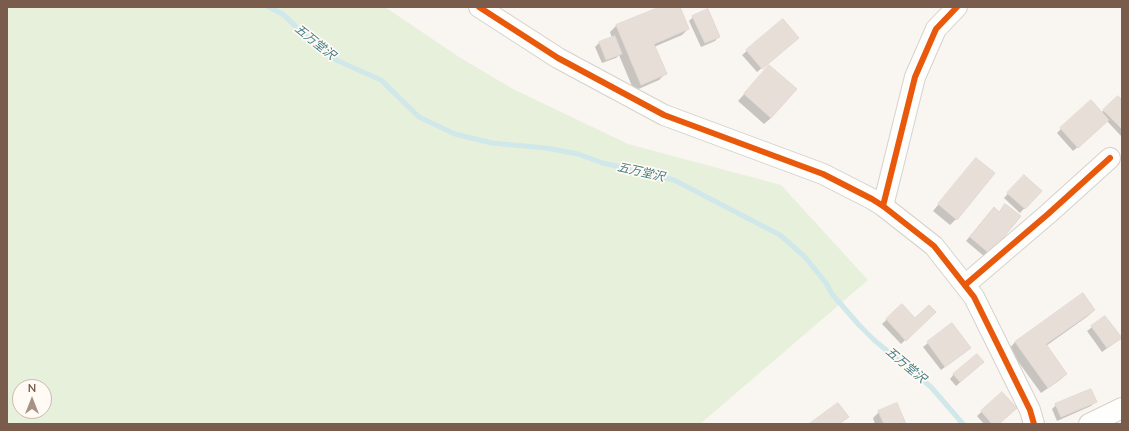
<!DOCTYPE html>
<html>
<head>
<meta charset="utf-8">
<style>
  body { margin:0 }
  #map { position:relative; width:1129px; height:431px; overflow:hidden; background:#f9f5f0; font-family:Lato,sans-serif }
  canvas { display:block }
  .frame { position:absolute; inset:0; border:8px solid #7a5c4d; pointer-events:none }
  .north { position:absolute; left:12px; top:379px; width:40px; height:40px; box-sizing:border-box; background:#fffaf3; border:1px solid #cabbb1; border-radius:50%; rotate:0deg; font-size:11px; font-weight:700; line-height:16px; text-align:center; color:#7a5c4d }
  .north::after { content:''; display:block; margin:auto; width:14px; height:18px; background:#a69286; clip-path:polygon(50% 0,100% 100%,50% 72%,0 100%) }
</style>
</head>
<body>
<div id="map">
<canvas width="1129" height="431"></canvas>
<div class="frame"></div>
<div class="north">N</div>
</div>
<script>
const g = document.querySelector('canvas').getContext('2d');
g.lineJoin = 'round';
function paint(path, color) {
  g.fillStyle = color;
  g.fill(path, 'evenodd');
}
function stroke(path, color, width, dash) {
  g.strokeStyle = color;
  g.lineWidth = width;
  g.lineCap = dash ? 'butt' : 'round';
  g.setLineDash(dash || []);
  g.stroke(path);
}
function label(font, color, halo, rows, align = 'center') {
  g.font = font + ' Lato,"Noto Sans JP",sans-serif';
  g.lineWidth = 3.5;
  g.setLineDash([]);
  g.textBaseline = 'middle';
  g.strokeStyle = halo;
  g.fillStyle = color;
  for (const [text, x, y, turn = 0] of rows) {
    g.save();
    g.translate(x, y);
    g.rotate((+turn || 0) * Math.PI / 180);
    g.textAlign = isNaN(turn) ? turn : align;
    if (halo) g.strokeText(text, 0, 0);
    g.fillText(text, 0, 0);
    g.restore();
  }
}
const green = new Path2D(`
  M7,7h378l74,50 54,32 115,55 153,41 87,95 -168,144h-693zM20,387h24v24h-24z`);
const shadow = new Path2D(`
  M662,7h17l9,22 -6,6 -28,12 11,27 -6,6 -25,11 -15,-36 -3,3 -14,5 -7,-16 4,-4 13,-5 -2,-6 6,-6z
  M693,17l26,19 -4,5 -14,6 -12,-26z
  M783,21l10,21 -36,30 -15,-17z
  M763,73l8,45 -7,6 -26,-23z
  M1118,97l4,5v35l-15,-16 -34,30 -16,-18 4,-4 40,-16z
  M976,159l-20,60 -6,6 -17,-14z
  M1024,176l16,15 -20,22 -16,-15z
  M990,212v41l-5,4 -19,-16z
  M1083,295l11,15 -6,6 -42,30 20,28 -6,6 -19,13 -32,-44 6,-7z
  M902,305l13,14 20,-7 -34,32 -19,-20z
  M1105,317l11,25 -14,10 -15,-21z
  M952,324l13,28 -24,18 -18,-23z
  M980,365l-24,21 -6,-7 4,-5z
  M1002,393l-4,31h-14l-7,-8z
  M1095,402l-4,4 -34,15 -5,-12 4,-4z
  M879,412l26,12h-30l-2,-6z`);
const stream = new Path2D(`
  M269,7l15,8 20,20 32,25 45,20 38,37 36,17 37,9 54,5 32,6 25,9 71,17 106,55 25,22 21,26 6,11 27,31 15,15 57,47 32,37`);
const building = new Path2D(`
  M660,7h20l9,22 -35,15 13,30 -26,11 -25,-60z
  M708,9l12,28 -15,6 -13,-27z
  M783,19l16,19 -37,31 -16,-19z
  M615,36l7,18 -16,6 -7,-18z
  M769,65l28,24 -26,29 -27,-24z
  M1118,96l4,4v29l-19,-19z
  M1091,100l18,20 -31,28 -18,-20z
  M976,158l19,15 -38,47 -19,-16z
  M1024,175l18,16 -17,18 -18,-16z
  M1005,204l16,12 -31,38 -20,-17 24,-30 5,5z
  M1083,293l12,17 -49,34 21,30 -19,14 -33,-46z
  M902,304l13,14 14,-13 7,7 -30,29 -20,-22z
  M1105,316l17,22 -15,10 -16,-22z
  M952,323l19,25 -26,19 -18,-25z
  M977,354l7,8 -24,20 -7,-8z
  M1091,389l6,13 -36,15 -6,-13z
  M1002,392l15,16 -18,16h-7l-11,-13z
  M838,403l11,14 -10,7h-30z
  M897,403l9,21h-22l-6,-13z`);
const street = new Path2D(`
  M479,7l79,51 106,57 159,59 49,25 11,7 51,40 40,51 56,113 4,14
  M883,206l32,-129 21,-48 21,-22
  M965,285l83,-71 62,-56
  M1089,424l33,-16`);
const cycleway = new Path2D(`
  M479,7l79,51 106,57 159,59 49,25 11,7 51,40 40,51 56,113 4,14
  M883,206l32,-129 21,-48 21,-22
  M965,285l83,-71 62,-56`);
const waterNames = [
  ["五万堂沢",315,42,39],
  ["五万堂沢",641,172,13],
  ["五万堂沢",906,365,40]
];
paint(green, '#e7f0db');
paint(shadow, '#0003');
stroke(stream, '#d0e8ea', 5);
paint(building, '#e6ded7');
stroke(building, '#e2d8d2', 1);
stroke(street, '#d7d1cb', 22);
stroke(street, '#fefefd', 20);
stroke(cycleway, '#e8590c', 6);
label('italic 12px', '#437c86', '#fffaf3', waterNames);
</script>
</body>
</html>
